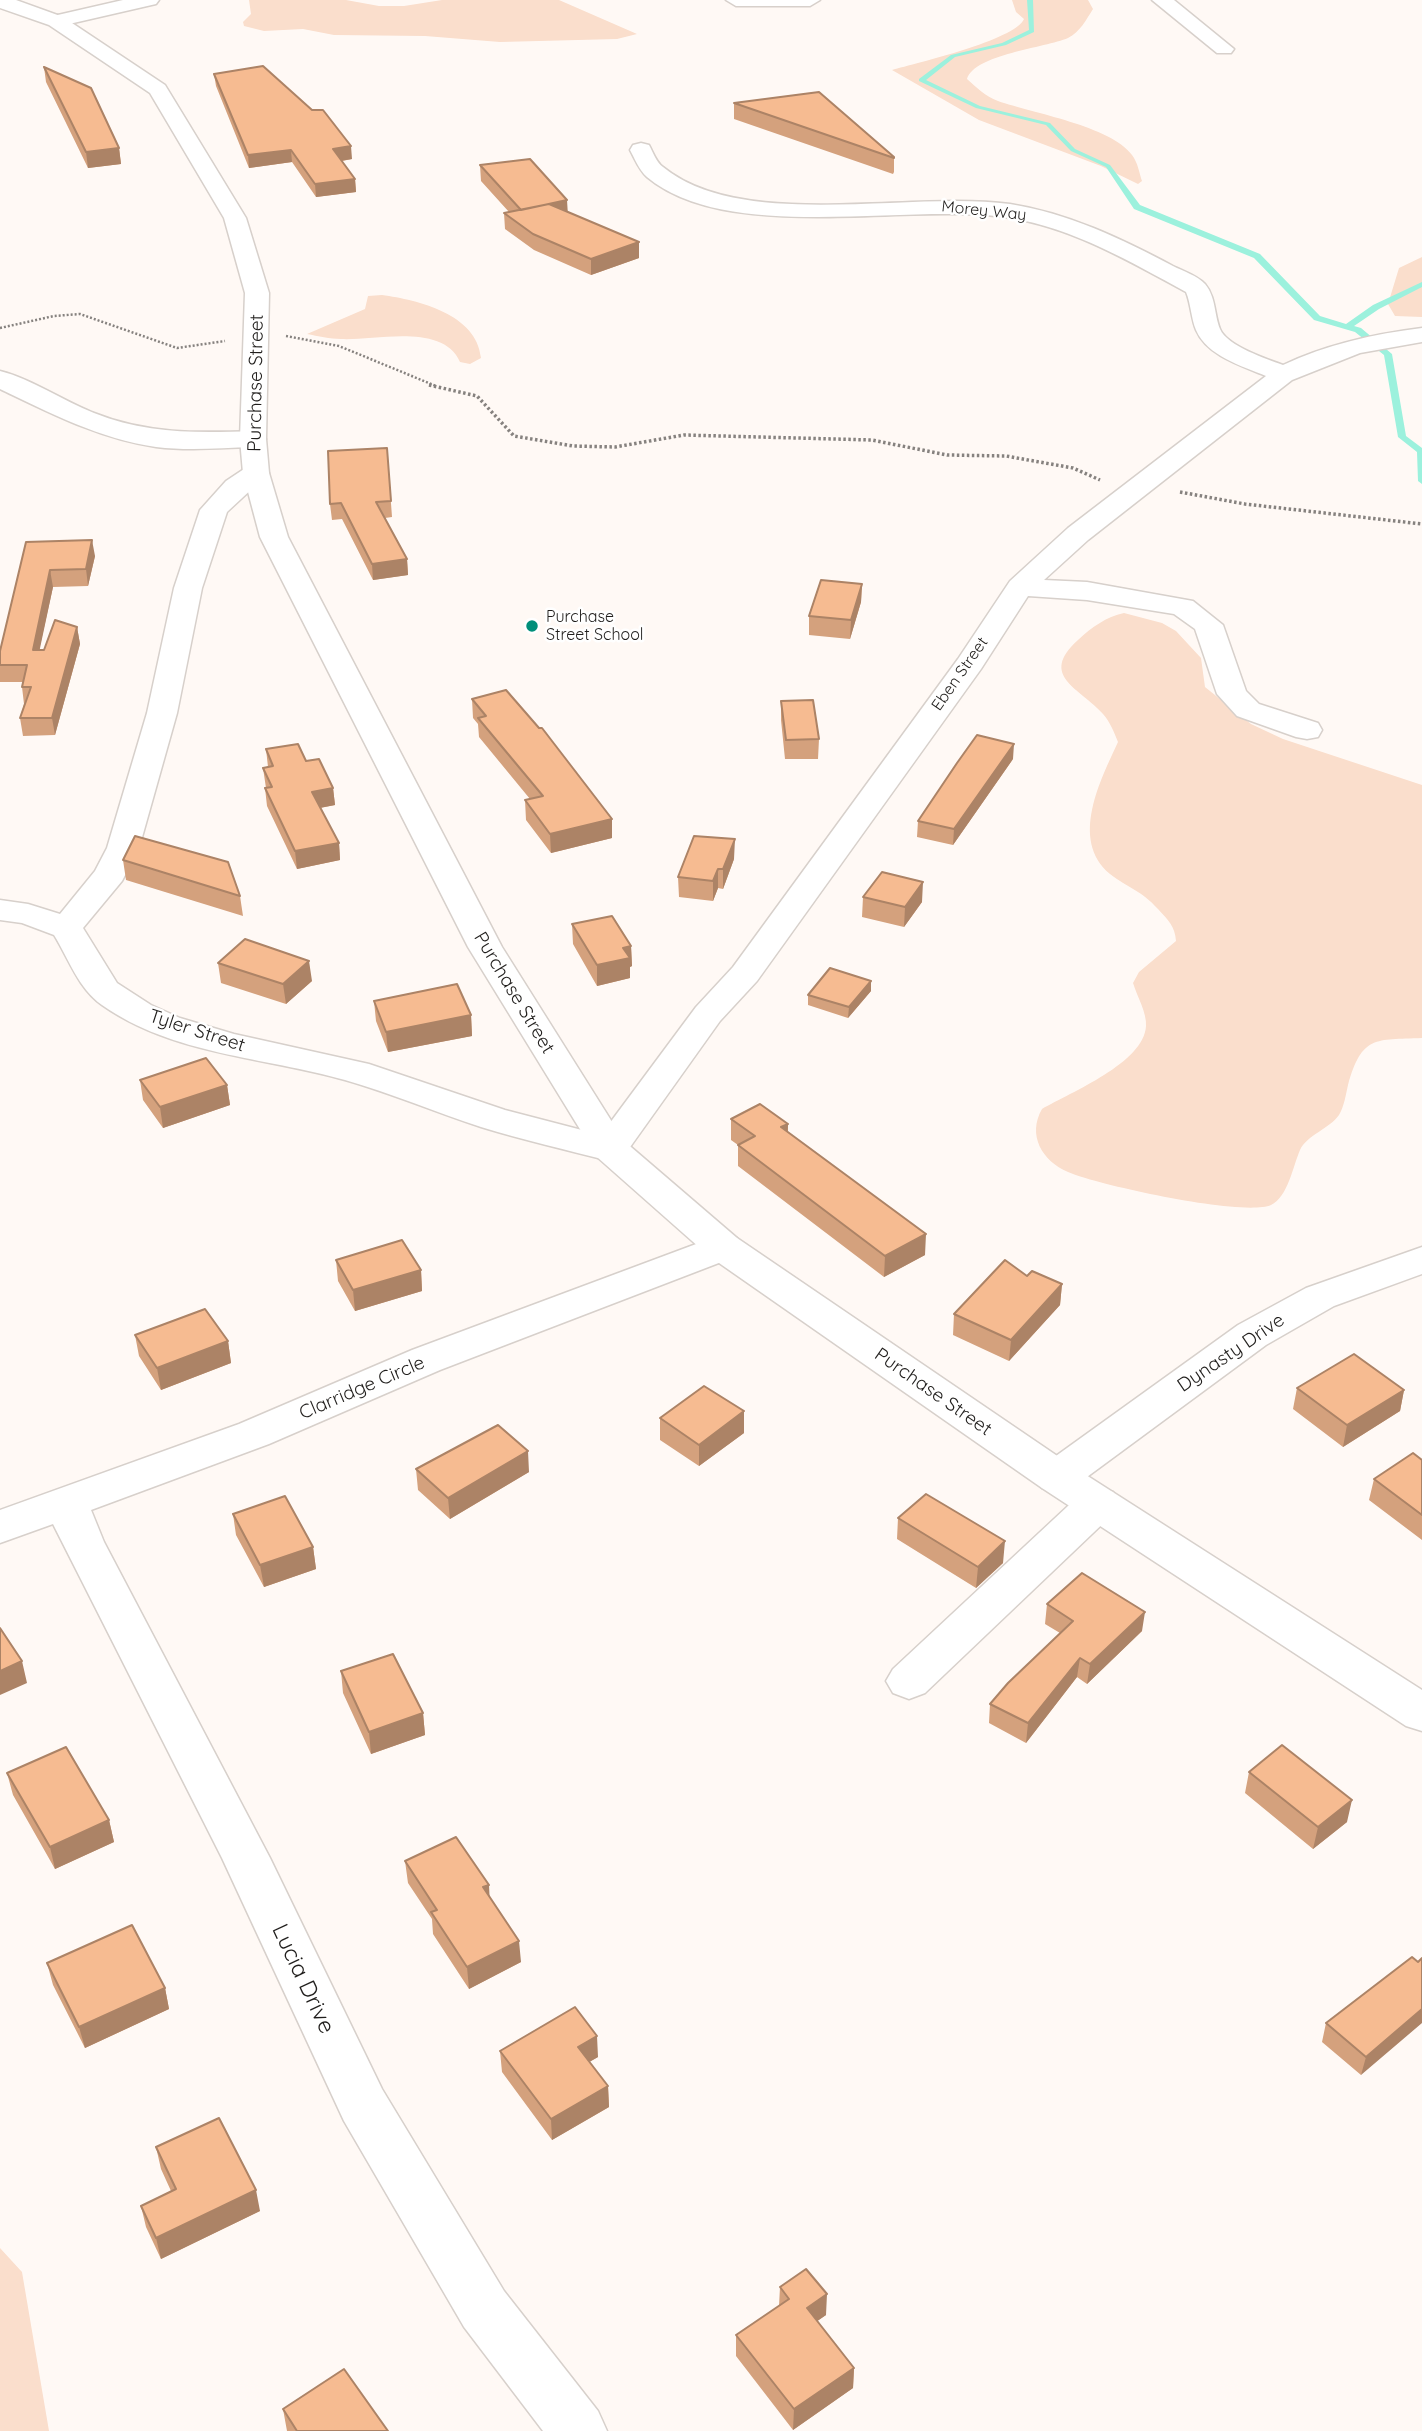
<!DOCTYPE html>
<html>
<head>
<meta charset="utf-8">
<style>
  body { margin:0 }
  canvas { display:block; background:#fff9f5 }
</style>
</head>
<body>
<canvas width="1422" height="2431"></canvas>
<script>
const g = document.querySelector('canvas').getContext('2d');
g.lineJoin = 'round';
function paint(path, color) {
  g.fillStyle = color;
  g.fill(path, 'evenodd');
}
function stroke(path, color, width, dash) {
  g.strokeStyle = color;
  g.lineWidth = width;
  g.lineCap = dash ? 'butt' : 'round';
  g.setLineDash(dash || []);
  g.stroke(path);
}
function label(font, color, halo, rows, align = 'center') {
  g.font = font + ' Quicksand,sans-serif';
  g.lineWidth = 5;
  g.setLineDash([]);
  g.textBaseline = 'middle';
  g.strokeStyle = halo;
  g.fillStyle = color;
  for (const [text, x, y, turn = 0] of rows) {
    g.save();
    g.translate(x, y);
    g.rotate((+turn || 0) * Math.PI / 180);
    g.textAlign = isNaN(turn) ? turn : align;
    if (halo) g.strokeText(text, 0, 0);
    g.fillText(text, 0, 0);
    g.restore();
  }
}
const green = new Path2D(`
  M249,0h97l33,6h25l38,-6h117l78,34 -20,5 -117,3 -75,-6 -91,-1 -31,-6 -39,2 -20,-5 -1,-4 8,-8z
  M1012,0h76l5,9c-7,11 -13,23 -25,29 -23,10 -93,16 -101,41 10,9 18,17 31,22 34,12 113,25 134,54 6,8 7,17 10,26l-4,3 -37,-18 -122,-46 -87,-50c25,-7 123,-30 132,-51l-8,-7z
  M1422,257v60l-27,-1 -7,-12 11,-36z
  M382,295c36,5 95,19 99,63l-11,6 -10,-2c-17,-40 -87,-21 -119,-23 -11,0 -23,-3 -34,-5l58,-25 3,-13z
  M1124,613l38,10 14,8 25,27 4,29 46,37 32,15 139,46v253c-47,2 -60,-3 -74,47 -2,9 -4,22 -9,30 -10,14 -32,20 -39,35 -7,16 -12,47 -29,55 -28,12 -173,-20 -203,-33 -26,-11 -41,-37 -26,-63 29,-17 102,-46 104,-83 1,-13 -9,-30 -13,-43l6,-11 37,-31c-1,-15 -8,-21 -18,-32 -17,-19 -30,-21 -48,-35 -41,-34 -9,-95 8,-132 -4,-10 -8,-20 -15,-28 -23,-26 -65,-38 -25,-74 14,-13 28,-23 46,-27z
  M0,2248l22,24 27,159h-49z`);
const stream = new Path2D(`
  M1027,0h6l1,32 -28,13 -51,12 -29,23 54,26 70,17 25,26 35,16 30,40 120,49 60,62 26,8 27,-19 49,-23v5l-43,22 -25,17 7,2 31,26 14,82 16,12v36l-4,-3 -1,-29 -19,-15 -14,-82 -29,-23 -41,-12 -60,-62 -120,-49 -28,-42 -35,-16 -25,-26 -70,-17 -57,-27v-2l32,-24 51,-12 27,-13z`);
const pathFar1 = new Path2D(`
  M0,328l54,-12 26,-2 97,34 48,-7
  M286,336l53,10 97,40`);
const path = new Path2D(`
  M429,385l48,11 37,40 59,10 42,1 69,-12 188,5 75,15 59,1 67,12 27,12
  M1180,492l65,12 177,20`);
const minor = new Path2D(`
  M123,0h36l-3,4 -100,23 -10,-6 3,-4z
  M726,0h94l-10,6h-74z
  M1152,0h22l60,49 -3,4h-14z
  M641,143l8,2c4,7 7,17 14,22 79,65 249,23 347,37 58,9 112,35 163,62 10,5 25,10 32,18 11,13 9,30 15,45 7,17 47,30 63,36 44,-21 91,-31 139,-37v14l-62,11 -68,27 -204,160 -44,40 43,2 106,19 30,24 23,66 13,13 59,19 4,7 -4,7 -11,2 -11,-2 -59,-21 -20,-22 -22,-65 -21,-15 -87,-14 -59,-4 -47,73 -224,312 -37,40 -97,136 -13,4c-43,-11 -87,-21 -129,-34 -46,-15 -90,-34 -136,-47 -81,-23 -172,-25 -243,-75 -24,-17 -33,-46 -48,-70l-32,-12 -22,-3v-20l28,4 32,10 35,-43 12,-23 40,-135 27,-125 26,-78 26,-29 21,-14 9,-2 9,2 4,6 -42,39 -25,76 -25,125 -38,135 -17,33 -39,47 34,55 34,22 29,13 54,16 135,30 136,46 96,25 95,-128 37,-40 225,-308 52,-78 58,-53 198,-152c-24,-10 -59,-20 -70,-46 -5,-12 -5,-26 -10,-38 -55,-30 -113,-64 -176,-74 -101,-16 -282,27 -363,-41 -8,-7 -12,-18 -17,-27l3,-5z
  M0,371c32,8 63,30 94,42 52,21 103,20 159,18l9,2 4,6 -4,6 -9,2c-32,1 -65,4 -97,0 -56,-8 -106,-34 -156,-58z
  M723,1234l14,4 5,9 -5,9 -297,114 -171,74 -178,66 13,32 166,316 112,231 122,202 94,120 9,20h-64l-79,-104 -120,-206 -122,-263 -169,-334 -53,19v-33l239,-86 173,-74z
  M1422,1247v27l-88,32 -68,39 -194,143 -15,4 -15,-4 -6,-11 6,-11 196,-141 68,-37z
  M1098,1488l15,4 7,11 -7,11 -188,179 -16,6 -16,-6 -7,-12 7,-12 190,-177z`);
const major = new Path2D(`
  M0,0h16l47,17 102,68 81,133 23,75 -3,146 3,34 19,64 214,410 122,194 113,97 335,228 350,224v41l-16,-5 -364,-238 -333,-232 -112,-99 -129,-210 -208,-410 -17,-64 -3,-34 5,-146 -21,-75 -74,-125 -101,-68 -49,-17z`);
const wall = new Path2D(`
  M44,67l75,81 2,16 -33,4 -42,-86z
  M214,74l138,85 -10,2 13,18 1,13 -40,5 -24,-35 -43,6 -33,-82z
  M734,103l160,54v15l-1,2 -159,-55z
  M480,165l88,47 71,46 -48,17 -57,-25 -29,-21 -1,-16 5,-1 -28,-31z
  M387,448l5,69 -7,1 22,41 1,16 -35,5 -31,-61 -10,1 -2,-16z
  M26,542l69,14 -7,30 -35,1 -14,63h5l33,-23 3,17 -25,91 -32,1 -3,-18 4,-14 -2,-17 1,-5h-23v-31z
  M862,584l-1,18 -11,37 -41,-4v-19z
  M472,699l140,139 -61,15 -25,-33 -1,-20 5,-1 -51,-62 -1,-13 -5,-6z
  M781,701l38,38 -1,20h-33l-4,-39z
  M266,749l40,12 27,27 2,17 -15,3 19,35 1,17 -43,9 -30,-63 -2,-18h1l-3,-20 5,-1z
  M1013,759l-60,86 -36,-8 1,-16z
  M734,859l-11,30 -5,-1 -5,13 -34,-4 -1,-20z
  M123,860l117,36 3,20 -117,-36z
  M863,897l59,5 -18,25 -42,-10z
  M572,924l59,22 1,20 -2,1v11l-33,8 -24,-42z
  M218,963l94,18 -26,23 -65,-21z
  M871,991l-23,27 -40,-13v-10z
  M374,1001l97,14 1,21 -84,16 -12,-31z
  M140,1080l87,5 3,20 -67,23 -20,-28z
  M731,1119l57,5v8l137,123 -41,22 -146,-111v-21l-7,-5z
  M336,1260l85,10 1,21 -67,20 -17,-30z
  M1062,1284l-2,21 -51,56 -56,-26 1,-21z
  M135,1335l93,6 3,22 -70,27 -22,-34z
  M1297,1388l107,2 -4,21 -57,36 -50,-38z
  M660,1418l84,15 -45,33 -39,-26z
  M1422,1460v80l-53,-40 5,-21z
  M416,1469l113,3 -79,47 -32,-29z
  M233,1514l80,33 3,22 -52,18 -28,-52z
  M898,1518l105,45 -27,25 -79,-49z
  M1047,1604l95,27 -55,53 -10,-7 -51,66 -37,-20 1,-19 70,-71 -15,-9z
  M341,1671l82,42 2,22 -54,19 -28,-61z
  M1249,1772l98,50 -34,27 -68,-56z
  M7,1773l102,47 5,22 -59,27 -42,-74z
  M405,1861l85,36 31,65 -52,27 -36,-55 -1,-15 -24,-36z
  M1418,1962l-57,113 -39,-33 4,-19z
  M47,1963l118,25 4,21 -84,39 -32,-63z
  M500,2051l98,6 -9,5 19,24 1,21 -57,33 -50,-68z
  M156,2147l104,64 -99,48 -15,-32 -5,-21 30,-15 -10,-22z
  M780,2287l46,28 -9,6 37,47 -1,20 -60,42 -57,-74v-21l43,-29z
  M283,2409l105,22h-101z`);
const shadedWall = new Path2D(`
  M351,146l1,13 -18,3 -1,-13z
  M119,148l2,16 -33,4 -2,-16z
  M291,150l1,12 -43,6 -1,-13z
  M355,179l1,13 -40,5 -1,-13z
  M567,200l1,16 -47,-6z
  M639,242v16l-48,17v-16z
  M92,540l3,16 -7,30 -2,-17z
  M407,559l1,16 -35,5 -1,-16z
  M50,570l3,17 -17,80 -3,-17z
  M862,584l-1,18 -11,37 1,-19z
  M77,627l3,17 -25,91 -3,-17z
  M1014,744l-1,15 -60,86 1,-16z
  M333,788l2,17 -21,4 -2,-17z
  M612,819v19l-61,15 -1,-19z
  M735,839l-1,20 -11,30v-20z
  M339,843l1,17 -43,9 -2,-18z
  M718,869v19l-5,13v-20z
  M923,882l-1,20 -18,25 1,-20z
  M631,946l1,20 -2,1v11l-33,8v-21l26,-17z
  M309,961l3,20 -26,23 -3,-20z
  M871,981v10l-23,27 1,-11z
  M471,1015l1,21 -84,16 -2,-20z
  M227,1085l3,20 -67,23 -3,-21z
  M788,1124l-1,21 -6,-18z
  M926,1234l-1,21 -41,22 1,-21z
  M421,1270l1,21 -67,20 -2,-21z
  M1062,1284l-2,21 -51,56 2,-21z
  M228,1341l3,22 -70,27 -4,-22z
  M1404,1390l-4,21 -57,36 4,-22z
  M744,1411v22l-45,33v-21z
  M528,1451l1,21 -79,47 -2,-21z
  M1005,1541l-2,22 -27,25 2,-21z
  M313,1547l3,22 -52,18 -4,-22z
  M1145,1612l-3,19 -55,53 3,-20z
  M1080,1658l-3,19 -51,66 2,-20z
  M22,1661l5,22 -27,12v-24z
  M423,1713l2,22 -54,19 -2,-22z
  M1352,1800l-5,22 -34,27 5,-22z
  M109,1820l5,22 -59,27 -5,-22z
  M489,1885l1,21 -7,-19z
  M519,1941l2,21 -52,27 -2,-22z
  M165,1988l4,21 -84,39 -6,-21z
  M1422,2009v14l-61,52 5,-18z
  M597,2036l1,21 -19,11 -1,-21z
  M608,2086l1,21 -57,33 -1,-21z
  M256,2190l4,21 -99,48 -5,-21z
  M827,2294l-1,21 -20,14 1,-21z
  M854,2368l-1,20 -60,42 1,-21z`);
const building = new Path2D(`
  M263,66l49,44h11l28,36 -18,3 22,30 -40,5 -24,-34 -43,5 -34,-81z
  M44,67l47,21 28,60 -33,4z
  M819,92l75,65v1l-160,-55z
  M530,159l37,41 -46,10 -41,-45z
  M549,204l90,38 -48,17 -58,-25 -29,-21z
  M387,448l4,53 -15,1 31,57 -35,5 -31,-61 -11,1 -2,-53z
  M92,540l-6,29 -36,1 -17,80h11l11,-30 22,7 -25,91h-32l11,-31h-9l5,-22h-27v-14l26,-109z
  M821,580l41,4 -11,36 -42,-4z
  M506,690l33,38h3l70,91 -62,15 -25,-34 18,-4 -65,-78 8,-2 -14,-17z
  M813,700l6,39 -33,1 -5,-39z
  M977,735l37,9 -60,85 -36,-8 39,-58z
  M298,744l8,17 13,-2 14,29 -21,4 27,51 -44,8 -30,-63 7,-1 -9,-19 10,-2 -7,-17z
  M135,836l93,26 12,34 -117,-36z
  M694,836l41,3 -12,30h-5l-5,12 -35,-4z
  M882,872l41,10 -18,25 -42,-10z
  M612,916l19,30 -8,2 7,10 -33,7 -25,-41z
  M245,939l64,22 -26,23 -65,-21z
  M830,968l41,13 -22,26 -41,-12z
  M457,984l14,31 -85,17 -12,-31z
  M206,1058l21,27 -67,22 -20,-27z
  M760,1104l28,20 -7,3 145,107 -41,22 -147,-111 17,-9 -24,-17z
  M402,1240l19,30 -68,20 -17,-30z
  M1005,1260l22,16 5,-5 30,13 -51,56 -57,-26z
  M205,1309l23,32 -71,27 -22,-33z
  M1354,1354l50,36 -57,35 -50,-37z
  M704,1386l40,25 -45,34 -39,-27z
  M498,1425l30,26 -80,47 -32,-29z
  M1413,1453l9,7v55l-48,-36z
  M926,1494l79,47 -27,26 -80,-49z
  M285,1496l28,51 -53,18 -27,-51z
  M1082,1573l63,39 -55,52 -10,-6 -52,65 -38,-19 18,-21 65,-62 -26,-17z
  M0,1628l22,33 -22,10z
  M393,1654l30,59 -54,19 -28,-61z
  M1282,1745l70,55 -34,27 -69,-55z
  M66,1747l43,73 -59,27 -43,-74z
  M456,1837l33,48 -6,2 36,54 -52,26 -36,-55 6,-2 -32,-49z
  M132,1925l33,63 -86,39 -32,-64z
  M1412,1957l6,5 4,-4v51l-56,48 -40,-34z
  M575,2007l22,29 -19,11 30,39 -57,33 -51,-68z
  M219,2118l37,72 -100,48 -15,-32 35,-17 -20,-42z
  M806,2269l21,25 -20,14 47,60 -60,41 -58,-74 53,-36 -9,-12z
  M344,2369l44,62h-91l-14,-22z`);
const markers = [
  [532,626,7,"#008f7a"]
];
const farStreetnames = [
  ["Morey Way",984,211,6],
  ["Eben Street",960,674,-55]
];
const farPoinames = [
  ["Purchase",546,617],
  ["Street School",546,635]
];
const streetNames = [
  ["Purchase Street",256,383,-89],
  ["Purchase Street",514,993,59],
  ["Tyler Street",197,1031,18],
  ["Dynasty Drive",1231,1353,-34],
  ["Clarridge Circle",362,1388,-23],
  ["Purchase Street",933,1392,35]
];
const nearStreetnames = [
  ["Lucia Drive",303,1979,65]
];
paint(green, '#fadecc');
paint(stream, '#9cf1dd');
stroke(minor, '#d7d0cb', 3);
stroke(major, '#d7d0cb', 3);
stroke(pathFar1, '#86827f', 2.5, [2, 2]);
stroke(path, '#86827f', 3.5, [2.5, 2.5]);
paint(minor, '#fff');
paint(major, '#fff');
paint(wall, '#d4a17d');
paint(shadedWall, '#ac8366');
paint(building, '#f6bb91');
stroke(building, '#ac8366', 2);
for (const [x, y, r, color] of markers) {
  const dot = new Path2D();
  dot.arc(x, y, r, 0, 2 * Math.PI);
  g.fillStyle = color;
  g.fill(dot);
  stroke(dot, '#fff', 2.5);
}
label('16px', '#201e1c', '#fff', farStreetnames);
label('16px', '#201e1c', '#fff', farPoinames, 'left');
label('19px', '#201e1c', '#fff', streetNames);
label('23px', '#201e1c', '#fff', nearStreetnames);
</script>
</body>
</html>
